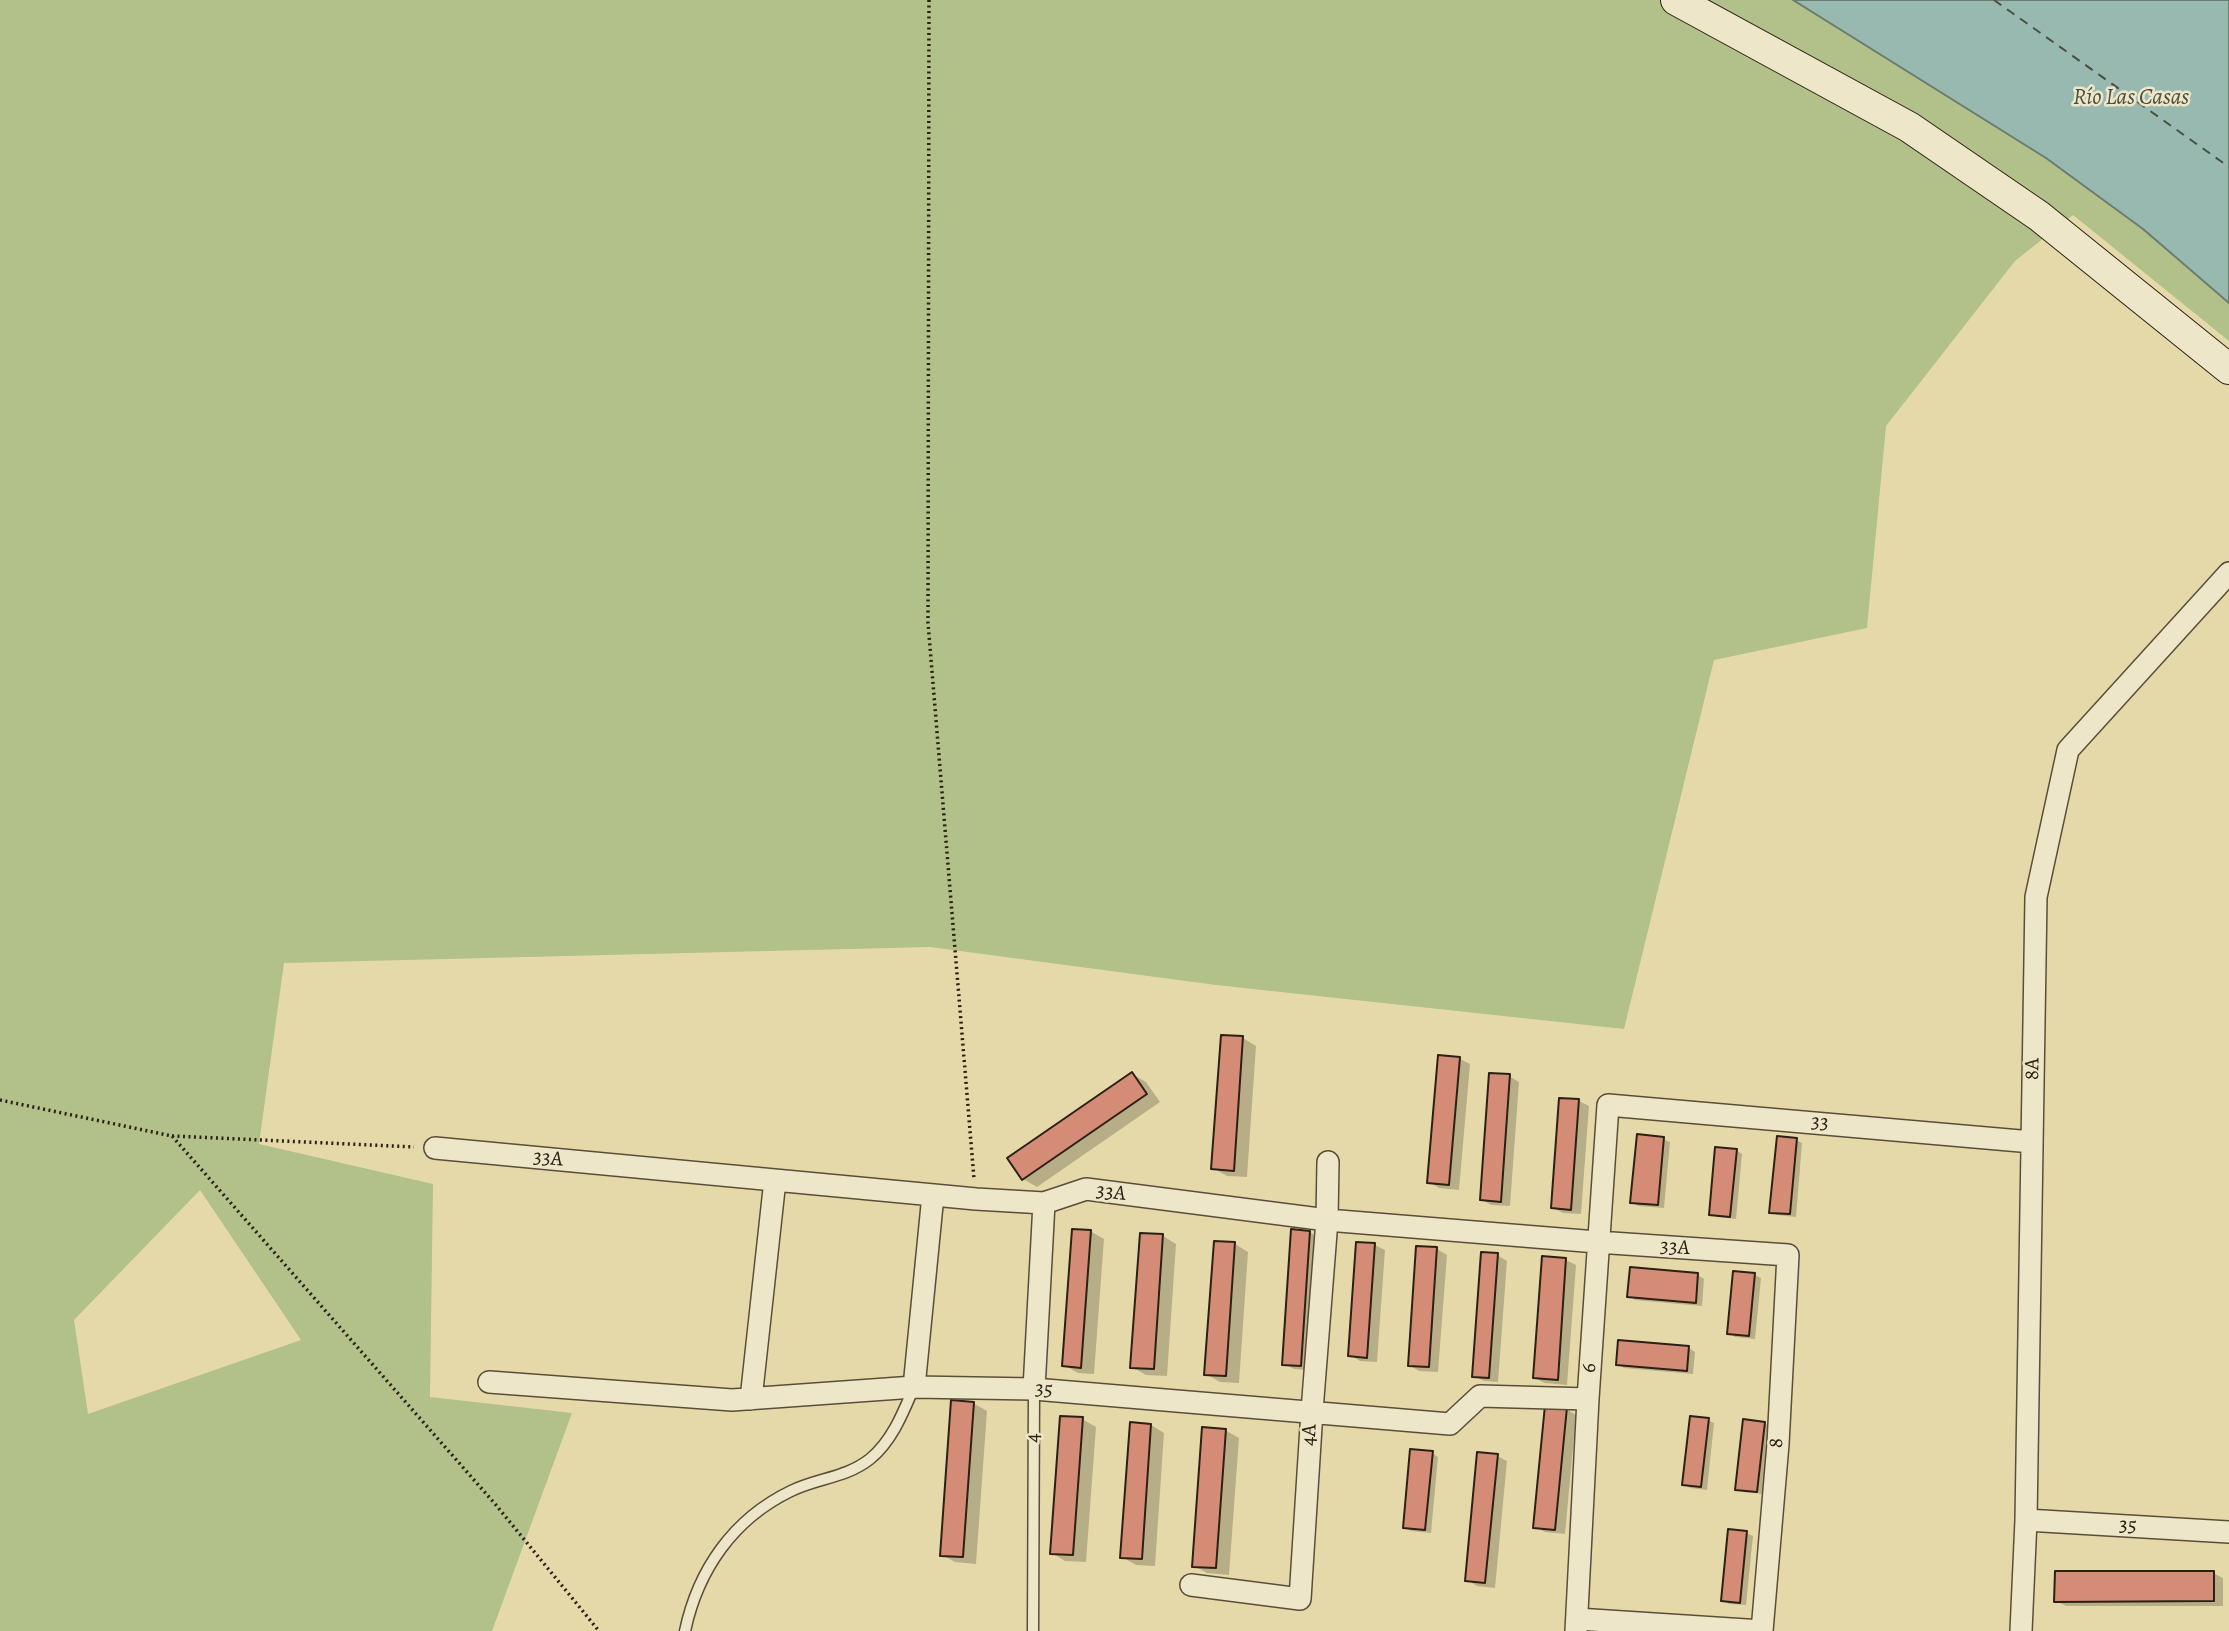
<!DOCTYPE html>
<html>
<head>
<meta charset="utf-8">
<style>
  body { margin:0 }
  canvas { display:block; background:#e5d9aa }
</style>
</head>
<body>
<canvas width="2229" height="1631"></canvas>
<script>
const g = document.querySelector('canvas').getContext('2d');
g.lineJoin = 'round';
function paint(path, color) {
  g.fillStyle = color;
  g.fill(path, 'evenodd');
}
function stroke(path, color, width, dash) {
  g.strokeStyle = color;
  g.lineWidth = width;
  g.lineCap = dash ? 'butt' : 'round';
  g.setLineDash(dash || []);
  g.stroke(path);
}
function label(font, color, halo, rows, align = 'center') {
  g.font = font + ' Alegreya,serif';
  g.lineWidth = 5;
  g.setLineDash([]);
  g.textBaseline = 'middle';
  g.strokeStyle = halo;
  g.fillStyle = color;
  for (const [text, x, y, turn = 0] of rows) {
    g.save();
    g.translate(x, y);
    g.rotate((+turn || 0) * Math.PI / 180);
    g.textAlign = isNaN(turn) ? turn : align;
    if (halo) g.strokeText(text, 0, 0);
    g.fillText(text, 0, 0);
    g.restore();
  }
}
const green = new Path2D(`
  M0,0h1793l253,158 97,71 86,74v38l-156,-126 -58,46 -129,165 -19,202 -153,32 -90,369 -408,-44 -286,-38 -646,16 -25,181 174,40 -3,213 142,16 -80,218h-492zM200,1190l101,150 -213,74 -14,-94z`);
const water = new Path2D(`
  M1793,0h436v303l-86,-74 -97,-71z`);
const shadow = new Path2D(`
  M1243,1038l13,8 -9,131 -20,-1 -14,-8z
  M1460,1059l10,5 -11,126 -20,-2 -10,-6z
  M1132,1074l14,8 14,20 -123,85 -14,-8z
  M1509,1076l10,6 -9,124 -19,-1 -10,-6z
  M1560,1099l19,2 10,5 -8,108 -18,-1 -10,-5z
  M1663,1139l7,3 -6,66 -26,-2 -6,-4z
  M1796,1140l6,3 -6,74 -19,-2 -6,-3z
  M1736,1150l6,4 -6,65 -19,-2 -7,-3z
  M1090,1231l14,8 -10,135 -16,-1 -14,-8z
  M1310,1232l9,6 -9,132 -16,-1 -10,-5z
  M1142,1234l21,2 13,8 -9,132 -21,-1 -14,-8z
  M1358,1243l17,2 10,5 -8,112 -17,-1 -10,-6z
  M1235,1244l13,8 -9,131 -19,-1 -14,-8z
  M1437,1249l10,6 -9,117 -19,-1 -10,-6z
  M1497,1255l10,6 -9,121 -14,-1 -10,-5z
  M1566,1260l10,5 -9,120 -22,-2 -10,-5z
  M1632,1269l66,6 6,4 -2,27 -67,-6 -6,-4z
  M1754,1275l7,3 -6,61 -20,-2 -6,-4z
  M1689,1348l6,4 -2,22 -69,-6 -6,-4z
  M973,1403l14,8 -11,153 -21,-2 -13,-7z
  M1566,1409l10,6 -11,119 -20,-2 -10,-5z
  M1082,1419l14,8 -10,135 -21,-1 -13,-8z
  M1708,1420l6,3 -7,67 -17,-2 -6,-4z
  M1764,1423l7,4 -8,67 -20,-2 -6,-3z
  M1151,1425l13,8 -9,133 -19,-1 -14,-8z
  M1225,1430l14,8 -10,137 -22,-2 -13,-7z
  M1432,1453l6,4 -7,76 -20,-2 -6,-4z
  M1497,1456l10,5 -12,127 -18,-2 -10,-6z
  M1746,1533l7,3 -7,69 -17,-1 -7,-4z
  M2213,1573l10,5v28h-157l-10,-5z`);
const ferry = new Path2D(`
  M1994,0l235,167`);
const building = new Path2D(`
  M1221,1035l22,1 -9,135 -23,-2z
  M1438,1055l22,2 -11,128 -22,-2z
  M1132,1072l15,22 -125,86 -15,-22z
  M1489,1073l21,1 -9,128 -21,-2z
  M1559,1098l20,1 -8,111 -20,-2z
  M1637,1134l27,3 -6,68 -28,-2z
  M1777,1136l20,2 -7,76 -21,-1z
  M1715,1147l22,2 -7,68 -21,-2z
  M1072,1229l19,1 -10,138 -19,-2z
  M1291,1229l19,2 -9,135 -19,-1z
  M1140,1233l23,1 -9,135 -24,-1z
  M1214,1241l21,1 -9,134 -22,-1z
  M1356,1242l19,1 -8,115 -19,-2z
  M1416,1246l21,1 -8,120 -21,-1z
  M1481,1252l17,1 -9,125 -17,-1z
  M1542,1256l24,2 -8,122 -25,-2z
  M1630,1267l68,6 -2,30 -69,-6z
  M1733,1271l22,2 -6,63 -22,-2z
  M1618,1340l71,6 -2,25 -71,-6z
  M951,1400l23,2 -11,155 -23,-1z
  M1545,1405l22,2 -12,123 -22,-2z
  M1060,1416l23,1 -10,138 -23,-1z
  M1690,1416l19,2 -8,69 -19,-2z
  M1743,1419l22,3 -8,70 -22,-2z
  M1130,1422l21,2 -9,135 -22,-1z
  M1202,1427l24,2 -10,139 -24,-1z
  M1410,1449l23,2 -8,79 -22,-2z
  M1477,1452l21,2 -13,129 -20,-2z
  M1728,1529l19,2 -7,72 -19,-2z
  M2055,1571h159v30l-160,1z`);
const path = new Path2D(`
  M929,0l-1,623 46,556
  M0,1100l172,36 324,369 103,126
  M172,1136l242,11`);
const lane = new Path2D(`
  M685,1631c13,-61 48,-112 106,-140 26,-13 55,-13 79,-32 22,-18 33,-46 44,-72
  M1033,1631l1,-242`);
const street = new Path2D(`
  M435,1148l541,51 68,4 42,-14 241,31 270,22 191,13 -10,189 -16,187 -185,-12
  M489,1382l243,18 182,-13 120,2 416,35 30,-28 108,3
  M914,1387l19,-192
  M1034,1389l10,-186
  M751,1399l24,-219
  M2026,1520l203,12
  M1191,1585l109,14 12,-188 15,-191 1,-58
  M1576,1631l12,-232 20,-294 424,37
  M2021,1631l5,-111 10,-623 32,-147 161,-177`);
const secondary = new Path2D(`
  M1676,0l233,127 130,89 190,153`);
const streetNames = [
  ["8A",2033,1069,-89],
  ["33",1820,1123,5],
  ["33A",548,1159,5],
  ["33A",1111,1193,7],
  ["33A",1675,1248,4],
  ["6",1590,1368,-86],
  ["35",1044,1390,4],
  ["4A",1310,1435,-87],
  ["4",1034,1438,-90],
  ["8",1777,1443,-86],
  ["35",2128,1526,3]
];
const waterNames = [
  ["Río Las Casas",2131,98]
];
paint(green, '#b2c08a');
paint(water, '#97b9b0');
stroke(water, '#6c7c71', 2);
paint(shadow, '#0003');
stroke(ferry, '#4b4e42', 2, [9, 7]);
paint(building, '#d58c77');
stroke(building, '#2b2013', 2);
stroke(lane, '#5a4e39', 13);
stroke(street, '#5a4e39', 24);
stroke(secondary, '#2b2013', 32);
stroke(path, '#2b2013', 3.5, [2, 3.5]);
stroke(lane, '#eee6c8', 10);
stroke(street, '#eee6c8', 21);
stroke(secondary, '#eee6c8', 30);
label('21px', '#2b2013', '#eee6c8', streetNames);
label('italic 23px', '#4b4e42', '#eee6c8', waterNames);
</script>
</body>
</html>
